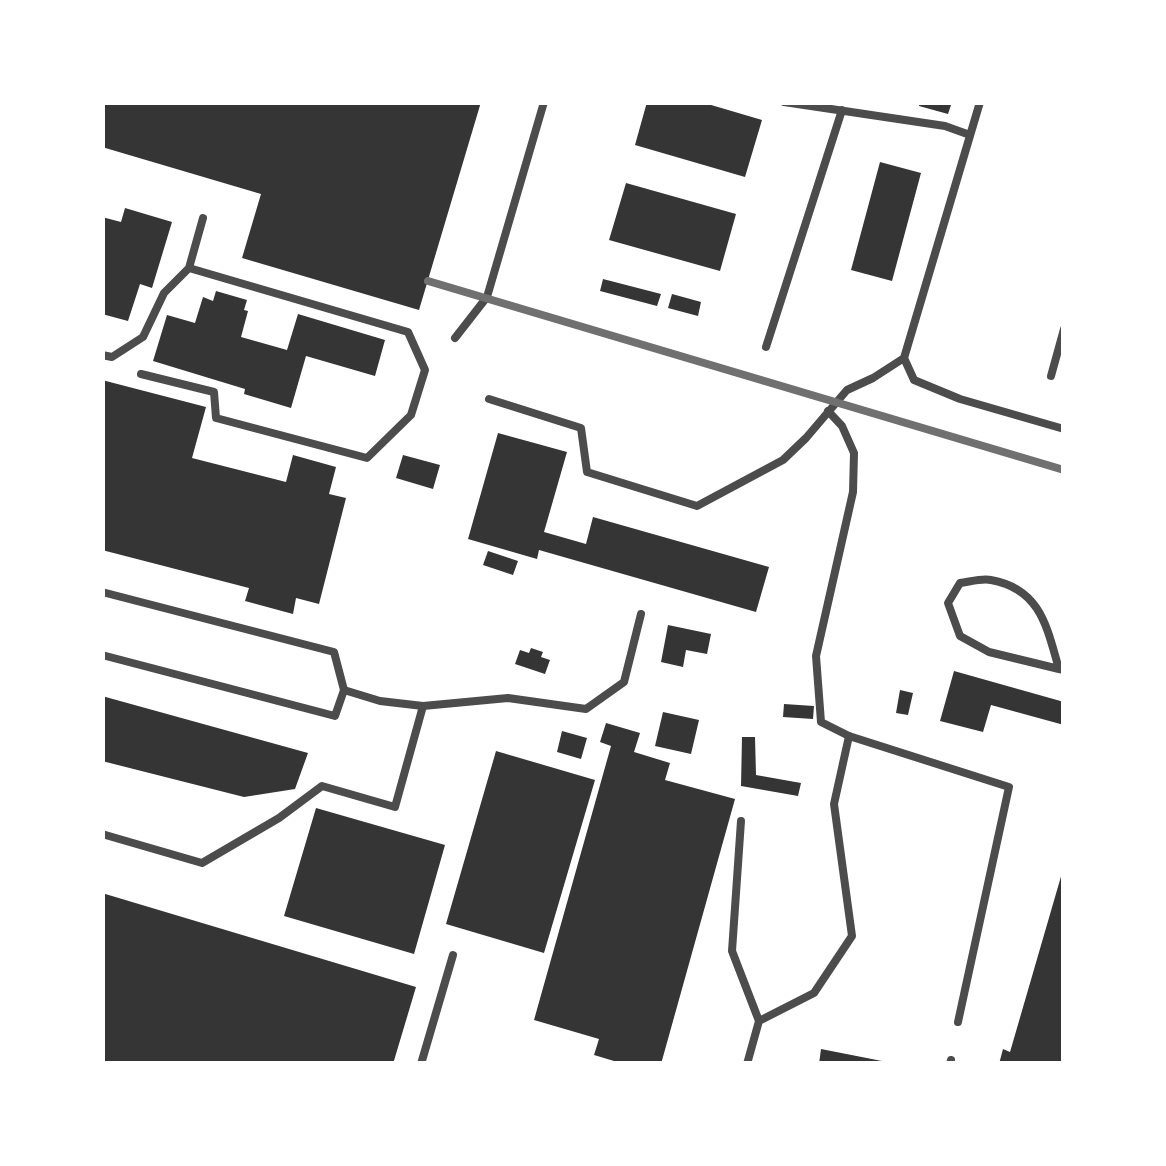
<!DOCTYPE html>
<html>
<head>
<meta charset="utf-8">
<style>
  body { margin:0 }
  #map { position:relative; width:1166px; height:1166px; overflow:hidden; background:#fff; font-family:"Fira Sans",sans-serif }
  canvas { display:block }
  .frame { position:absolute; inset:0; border:105px solid #fff; pointer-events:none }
</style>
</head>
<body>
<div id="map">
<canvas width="1166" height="1166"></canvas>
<div class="frame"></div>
</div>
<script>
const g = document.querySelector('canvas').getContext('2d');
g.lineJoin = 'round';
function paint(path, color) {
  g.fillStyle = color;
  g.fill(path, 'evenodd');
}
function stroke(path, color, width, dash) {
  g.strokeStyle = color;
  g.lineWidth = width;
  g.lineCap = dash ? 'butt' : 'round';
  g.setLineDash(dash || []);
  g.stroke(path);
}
const building = new Path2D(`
  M102,102h379l-62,208 -177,-52 19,-64 -159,-47z
  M647,102h54l61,18 -17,57 -110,-32z
  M920,102h32l-4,12 -29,-8z
  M880,162l41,11 -29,108 -41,-11z
  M626,183l110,31 -16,57 -111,-31z
  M125,208l47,14 -20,66 -12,-4 -12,37 -26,-7v-97l19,5z
  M603,279l58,15 -4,12 -57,-15z
  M216,291l31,9 -3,10 4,1 -7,26 46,13 11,-36 87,26 -10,36 -69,-20 -15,52 -47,-14 1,-5 -92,-28 14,-46 28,8 8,-26 10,4z
  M672,294l29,8 -3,14 -30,-8z
  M102,380l104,27 -14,51 94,24 7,-27 43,12 -7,27 17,4 -27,106 -23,-6 -3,16 -48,-13 4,-13 -147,-38z
  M498,433l69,19 -23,80 42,12 7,-27 176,50 -13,45 -217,-62 -2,9 -69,-20z
  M403,455l37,10 -7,24 -37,-11z
  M488,551l30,10 -5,14 -30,-10z
  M668,625l43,9 -4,20 -21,-4 -3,17 -22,-5z
  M531,648l12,4 -2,5 9,3 -5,14 -30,-10 5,-14 9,3z
  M954,671l110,31v23l-73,-20 -8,27 -43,-11z
  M900,690l13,3 -5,22 -12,-2z
  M102,696l206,57 -13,36 -51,8 -142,-36z
  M784,704l30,2 -1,13 -30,-2z
  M663,712l36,8 -8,34 -36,-8z
  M606,723l34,10 -6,19 36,11 -5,17 70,19 -74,265h-37l-30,-9 5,-16 -65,-19 77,-274 -11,-4z
  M562,731l25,7 -6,21 -24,-7z
  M742,737h13l1,38 45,8 -3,13 -57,-10z
  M496,751l99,29 -51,173 -98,-29z
  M316,808l129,37 -31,109 -130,-38z
  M1062,873l2,191h-65l4,-15 7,3z
  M102,893l314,94 -23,77h-291z
  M821,1049l66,13v2h-68z`);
const service = new Path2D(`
  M784,102l161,24 25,9
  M455,338l32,-41 57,-195
  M766,347l76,-237
  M102,355l10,2 31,-20 21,-44 25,-25 14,-50
  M904,358l10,22 46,19 104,30
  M141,374l73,18 2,26 151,40 44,-43 14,-45 -17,-38 -219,-64
  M1051,376l13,-47
  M489,399l92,29 6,44 110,34 86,-46 23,-22 41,-48 26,-12 31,-20 76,-256
  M828,411l14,15 12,27 -1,39 -37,164 5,66 28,14 160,51 -51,235
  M102,592l232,60 10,38 -9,26 -233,-61
  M1059,669c-12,-41 -18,-80 -68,-89 -9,-2 -22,2 -31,3l-12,20 12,33 29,16 70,17 5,1
  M344,690l36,11 43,5 85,-8 78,11 38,-27 17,-68
  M741,821l-9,130 27,70 -12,43
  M102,834l100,29 77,-45 43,-32 73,21 28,-101
  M759,1021l55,-28 38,-57 -18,-132 15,-68
  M421,1064l32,-109
  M950,1064l1,-4`);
const rail = new Path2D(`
  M428,281l636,189`);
paint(building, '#353535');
stroke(service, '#4c4c4c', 8);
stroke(rail, '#707070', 8);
</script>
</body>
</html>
